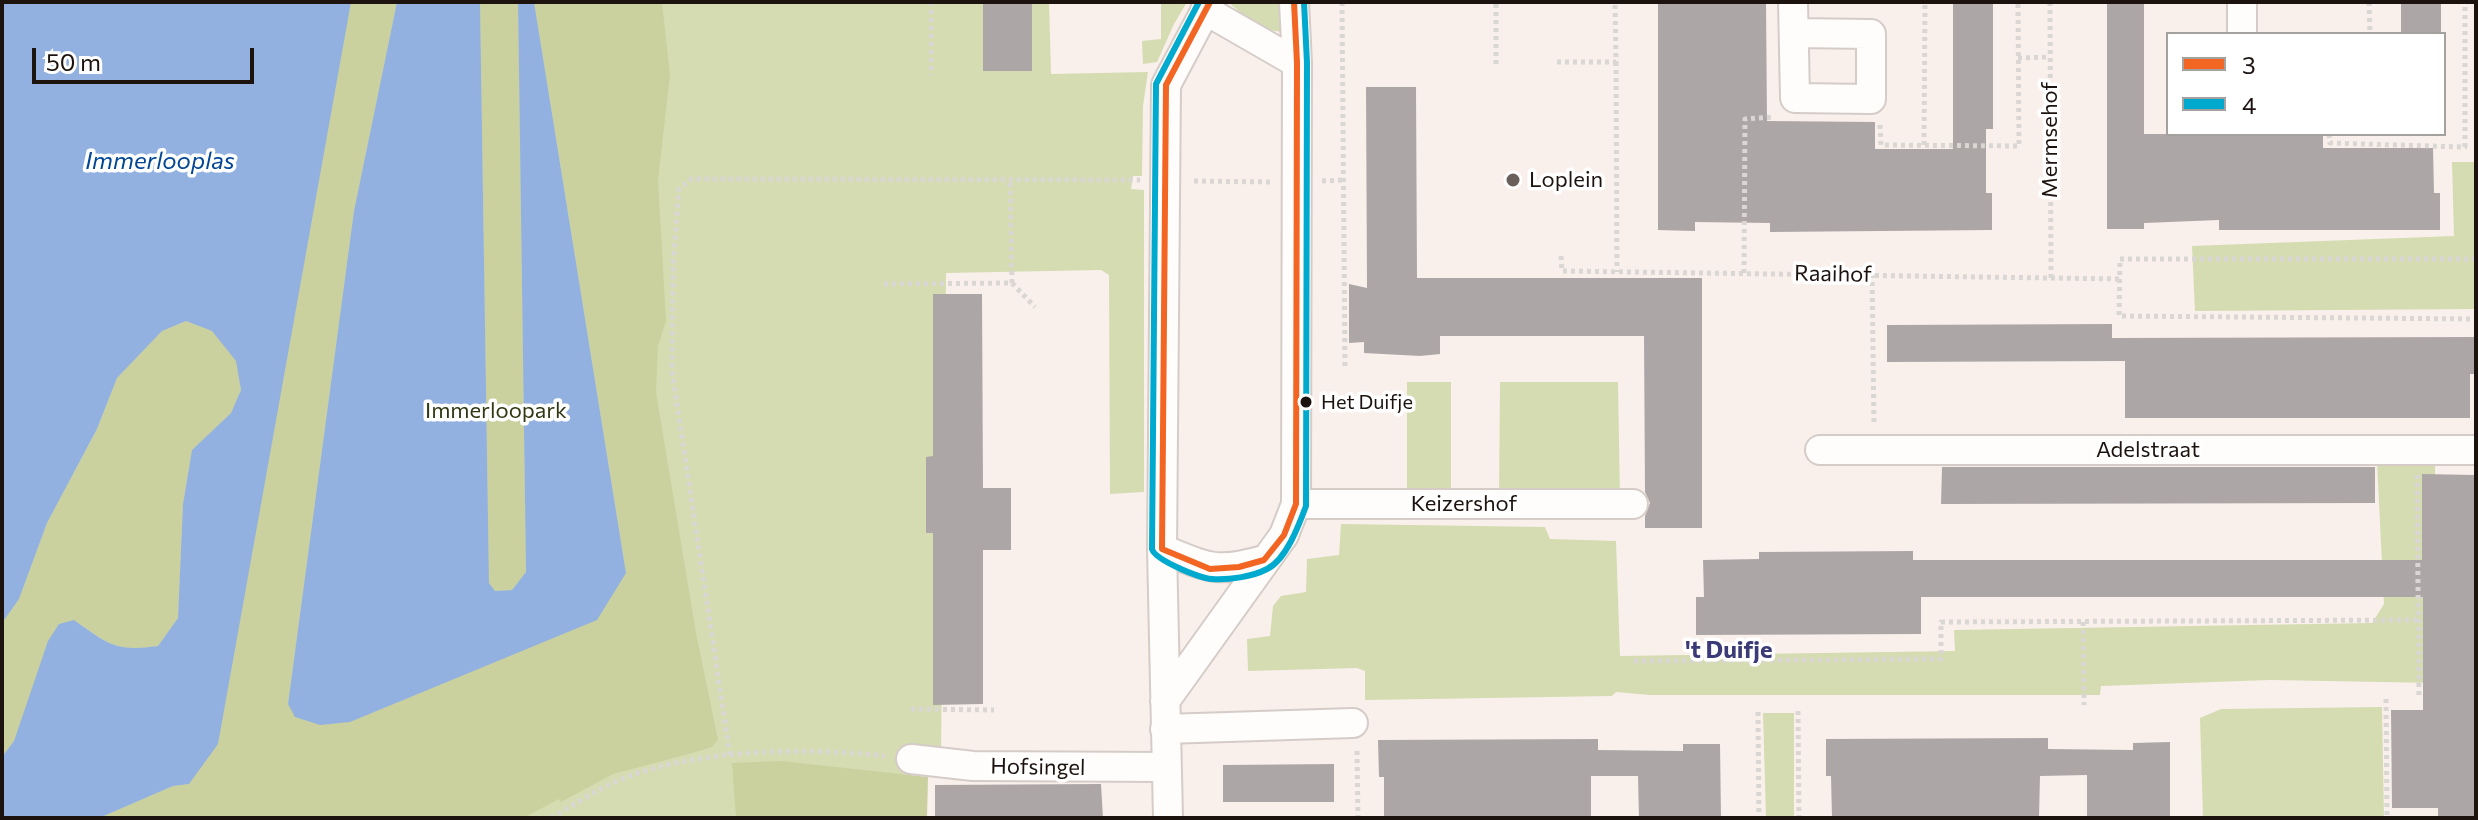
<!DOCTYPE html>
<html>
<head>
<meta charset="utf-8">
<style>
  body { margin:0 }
  #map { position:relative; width:2478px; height:820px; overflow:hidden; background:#f9f0ec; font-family:Commissioner,sans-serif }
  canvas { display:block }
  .frame { position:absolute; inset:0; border:4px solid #1c130f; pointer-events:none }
  .legend { position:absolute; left:2166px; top:32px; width:280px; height:104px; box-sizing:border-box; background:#fff; border:2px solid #a4a19f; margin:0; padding:10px 14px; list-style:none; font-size:24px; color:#1c130f }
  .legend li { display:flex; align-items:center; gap:16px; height:40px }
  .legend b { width:40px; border:2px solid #a4a19f }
  .scale { position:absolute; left:32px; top:48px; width:222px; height:36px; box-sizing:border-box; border:4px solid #1c130f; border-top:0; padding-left:10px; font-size:24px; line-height:28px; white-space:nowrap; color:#1c130f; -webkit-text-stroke:6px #fff; paint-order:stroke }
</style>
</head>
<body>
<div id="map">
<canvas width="2478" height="820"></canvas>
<div class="frame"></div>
<ul class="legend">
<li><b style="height:10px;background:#f26522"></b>3</li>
<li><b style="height:10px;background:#00a9ce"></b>4</li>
</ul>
<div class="scale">50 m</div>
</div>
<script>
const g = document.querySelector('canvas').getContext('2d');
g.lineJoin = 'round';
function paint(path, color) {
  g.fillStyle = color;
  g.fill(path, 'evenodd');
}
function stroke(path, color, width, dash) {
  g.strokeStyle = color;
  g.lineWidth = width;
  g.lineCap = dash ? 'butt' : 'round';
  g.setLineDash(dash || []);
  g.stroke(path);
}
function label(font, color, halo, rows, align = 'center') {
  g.font = font + ' Commissioner,sans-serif';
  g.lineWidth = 7;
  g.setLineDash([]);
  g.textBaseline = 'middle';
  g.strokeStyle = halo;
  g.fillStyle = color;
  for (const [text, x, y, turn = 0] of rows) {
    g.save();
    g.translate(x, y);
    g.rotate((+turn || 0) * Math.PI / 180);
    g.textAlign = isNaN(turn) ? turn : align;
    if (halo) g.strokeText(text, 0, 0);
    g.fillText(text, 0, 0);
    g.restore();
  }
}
const green = new Path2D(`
  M2,2h1047l2,72 97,-2 -5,34 -1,70h-9l-2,13 13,1v302l-34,2 -1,-219 -8,-5 -155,3 -5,482 -18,5 -45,58h-876z
  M1161,2h26l-13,22 -17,38 -14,2 -1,-23 19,-2z
  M1228,2h55v30l-23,-3z
  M2452,162h24v147l-281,2 -3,-65 262,-10z
  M1407,382h44v116h-44z
  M1500,382h118l2,117 -121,-1z
  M2435,461l1,222 -166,-3 -169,6 -1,9h-450l-34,-3 -4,4 -247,4v-29l-8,-3 -109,3 -1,-32 23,-3 3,-30 8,-10 25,-4 1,-33 32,-4 2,-31 204,3 5,12 66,2 4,115 335,-5 -1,-21 418,-7 12,-19 -7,-142z
  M2382,707l2,111h-181l-3,-100 21,-9z
  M1763,713h31v105h-28z`);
const forest = new Path2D(`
  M351,2h46l-43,209 -66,493 338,-132 -92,-570h128l8,73 -12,105 8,141 -8,25 -2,46 40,241 22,107 -6,7 -27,8 -72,19 -52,28 -2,-3 -36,19h-424l74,-32 16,-2z
  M480,2h38l8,570 -14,18 -17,1 -6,-8z
  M186,321l26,10 25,30 4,29 -10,23 -39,37 -9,54 -5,114 -20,28c-43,6 -49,-2 -84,-26l-43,78 -17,43 -12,16v-134l17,-24 28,-76 50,-93 20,-52 45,-47z
  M781,761l147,16 -1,41h-191l-4,-55z`);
const water = new Path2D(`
  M2,2h349l-133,742 -29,40 -16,2 -74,32h-97v-61l12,-16 34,-100 11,-17 15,-4c34,24 41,32 84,26l20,-28 5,-114 9,-54 39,-37 10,-23 -5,-29 -24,-30 -26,-10 -24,10 -45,47 -20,51 -50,94 -28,76 -17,24z
  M397,2h83l9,581 6,8 17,-1 14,-18 -8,-570h16l92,571 -29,47 -247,102 -30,3 -25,-8 -7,-13 66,-493z`);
const building = new Path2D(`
  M983,2h49v69h-49z
  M1658,2h108l1,119 108,1v27h78v-147h40v127h-7v64h6v37l-222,2v-9l-75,-1v9l-37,-1z
  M2107,2h37v132h179v14h110l1,45h6v37h-221v-10l-75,3v6h-37z
  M2401,2h40v32h-40z
  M1366,87h50l1,191h285v250h-57v-12l5,-13 -5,-11 -1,-156h-204v18l-20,2 -56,-3v-11l-15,1v-59l18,4z
  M933,294h49l1,194h28v62h-28v154l-50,1v-172h-7v-76l7,-1z
  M2112,324v14l364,-1v37h-6v44h-345v-57l-238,1v-37z
  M1942,467h433v36l-434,1z
  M2422,474l54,1 -2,343h-36v-10h-46l-1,-98h32v-113h-502v37l-225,1v-38h8l-1,-37 56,-1v-7l154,-1v9h509z
  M2048,738v11l85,1v-7l37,-1v76h-83v-43l-47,1 -1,42h-207l-1,-42h-5v-37z
  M1598,739v11l85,1v-7h37l1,74h-82l-1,-42h-47v42h-207v-41h-5l-1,-37z
  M1334,764v38h-111v-37z
  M1101,784l2,34h-168v-33z`);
const path = new Path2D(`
  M931,2v73
  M1342,2l3,366
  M2050,2l1,276
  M2369,2l1,32
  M2018,58l32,-1
  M1557,62h59l-1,-60
  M1616,62l1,210
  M1496,64v-62
  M1880,125l1,20 138,1 -1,-144
  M2329,134l1,9 135,4v-145
  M1924,145l1,-143
  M1194,181l78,1
  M1322,181l22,-1
  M1561,256l1,15 558,8
  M2476,259h-356l-1,57 357,3
  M1744,273l1,-154 29,-2
  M1872,274l2,151
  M1012,283l23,24
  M884,284l128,-1 -2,-103
  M2417,475l2,223
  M2083,622l1,83
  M1634,661l307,-2v-37l477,-2
  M2386,699l1,119
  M911,709l83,1
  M1798,711l1,107
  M1758,712l1,106
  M1357,751l1,67
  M730,755l-58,-384 1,-105 6,-77 12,-10 449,1
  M551,818c23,-13 46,-29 71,-39 75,-30 183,-32 263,-23`);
const minor = new Path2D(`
  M1793,2l2,96 76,1v-65l-77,-1
  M2242,2v32
  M1205,10l92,53
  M1820,450h656
  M1296,504h337
  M1162,549c45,18 53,25 102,11
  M1165,701l119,-166 12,-31 1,-441 -3,-61
  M1165,729l188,-6
  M911,759l62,7 193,1
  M1168,818l-6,-269 4,-464 44,-83`);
const bus1 = new Path2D(`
  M1210,2l-44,83 -4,464 48,20 29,-2 25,-7 20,-25 12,-31 1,-441 -3,-61`);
const bus2 = new Path2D(`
  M1199,2l-43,82 -4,465c3,11 47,29 60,30 17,1 40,-2 55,-10 19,-9 32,-44 39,-63l1,-443 -3,-61`);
const markers = [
  [1513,180,8,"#69605c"],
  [1306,402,7,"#1c130f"]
];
const busNames = [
  ["Het Duifje",1321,402]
];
const streetNames = [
  ["Mermsehof",2050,140,-90],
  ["Raaihof",1833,274,1],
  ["Adelstraat",2148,450],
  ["Keizershof",1464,504],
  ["Hofsingel",1038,767,1]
];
const poiNames = [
  ["Loplein",1529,180]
];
const parkNames = [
  ["Immerloopark",496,411]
];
const waterNames = [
  ["Immerlooplas",160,161]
];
const neighbourhoodNames = [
  ["'t Duifje",1729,650]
];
paint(green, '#d5dcb1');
paint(forest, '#cad19f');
paint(water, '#92b1e0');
paint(building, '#ada6a7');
stroke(minor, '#d5ccc8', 32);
stroke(path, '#d9d6d4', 5, [4, 4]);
stroke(minor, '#fefdfc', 28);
stroke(bus1, '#f26522', 6);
stroke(bus2, '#00a9ce', 6);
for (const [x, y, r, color] of markers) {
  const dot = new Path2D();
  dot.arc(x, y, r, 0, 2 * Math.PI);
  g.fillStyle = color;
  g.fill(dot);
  stroke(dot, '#fff', 3);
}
label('20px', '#1c130f', '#fff', busNames, 'left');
label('22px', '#1c130f', '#fff', streetNames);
label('22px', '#1c130f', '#fff', poiNames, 'left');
label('22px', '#2f3812', '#fff', parkNames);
label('italic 24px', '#024696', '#fff', waterNames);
label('bold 24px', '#3a3b77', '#fff', neighbourhoodNames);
</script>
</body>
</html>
